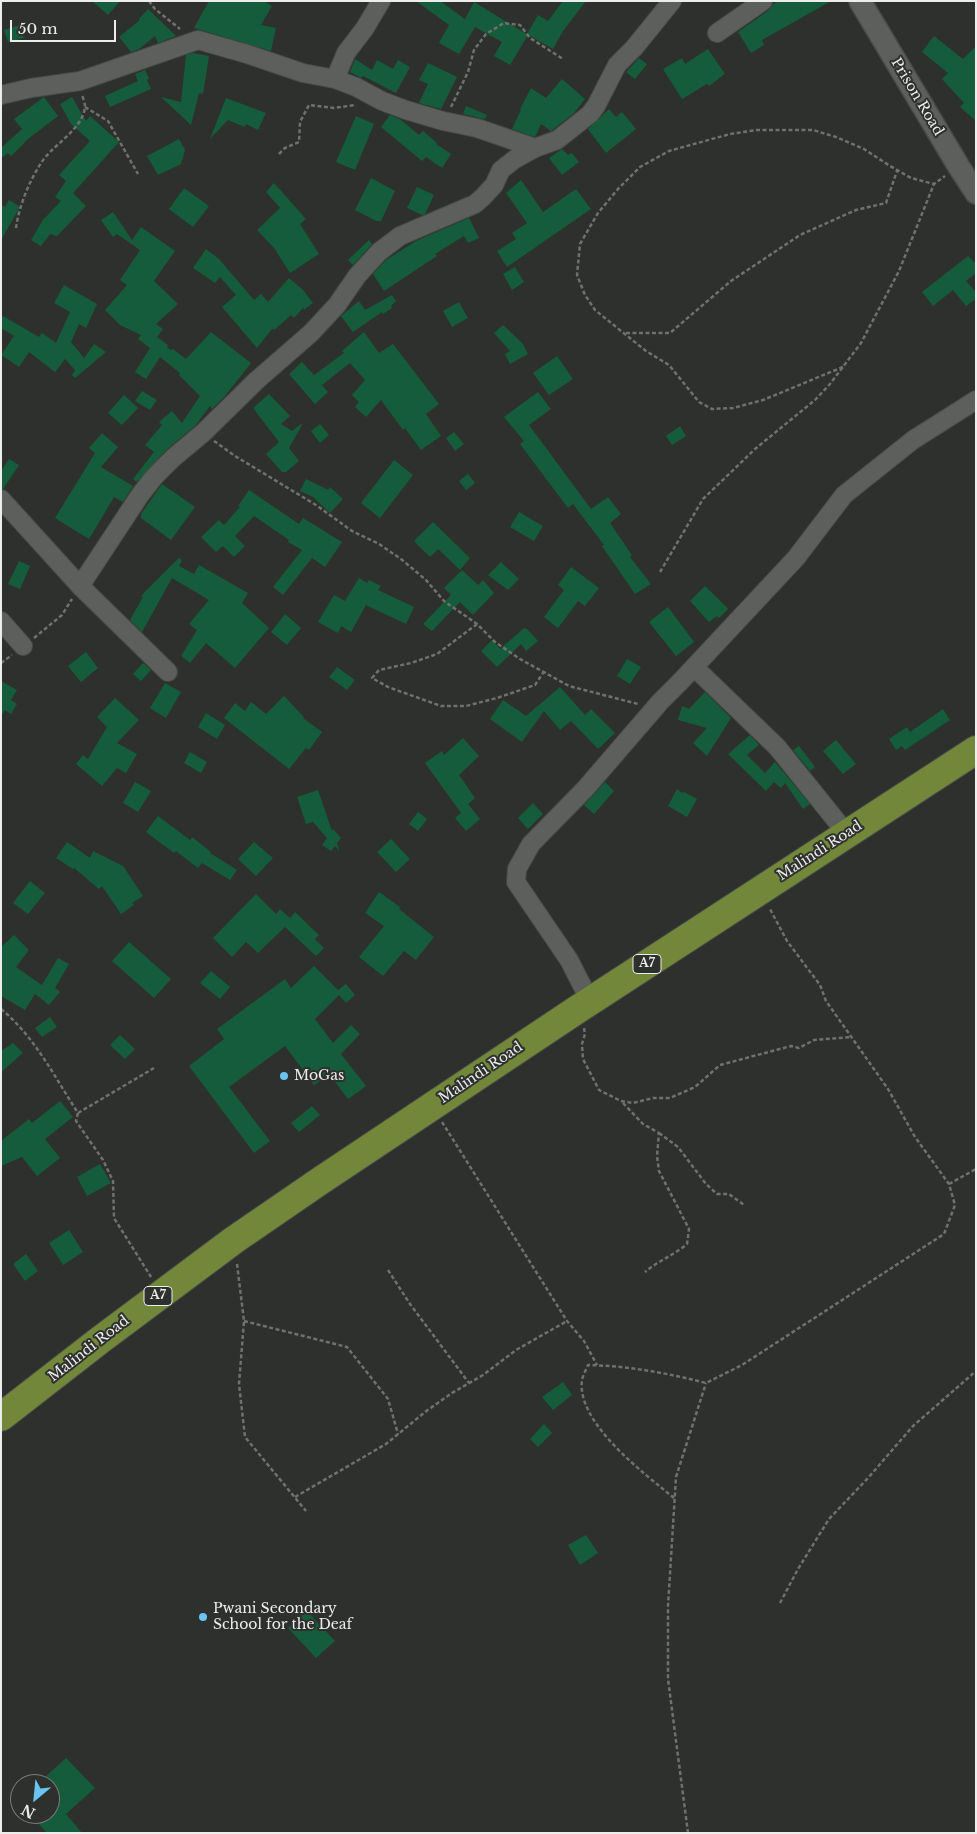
<!DOCTYPE html>
<html>
<head>
<meta charset="utf-8">
<style>
  body { margin:0 }
  #map { position:relative; width:977px; height:1834px; overflow:hidden; background:#2e302d; font-family:"Libre Baskerville",serif }
  canvas { display:block }
  .frame { position:absolute; inset:0; border:2px solid #ecedec; pointer-events:none }
  .north { position:absolute; left:10px; top:1774px; width:50px; height:50px; box-sizing:border-box; background:#2e302d; border:1px solid #7a7c79; border-radius:50%; rotate:208deg; font-size:14px; font-weight:700; line-height:20px; text-align:center; color:#ecedec }
  .north::after { content:''; display:block; margin:auto; width:18px; height:22px; background:#6bc3f2; clip-path:polygon(50% 0,100% 100%,50% 72%,0 100%) }
  .scale { position:absolute; left:10px; top:20px; width:106px; height:22px; box-sizing:border-box; border:2px solid #ecedec; border-top:0; padding-left:6px; font-size:15px; line-height:18px; white-space:nowrap; color:#ecedec; -webkit-text-stroke:4px #2e302d; paint-order:stroke }
</style>
</head>
<body>
<div id="map">
<canvas width="977" height="1834"></canvas>
<div class="frame"></div>
<div class="north">N</div>
<div class="scale">50 m</div>
</div>
<script>
const g = document.querySelector('canvas').getContext('2d');
g.lineJoin = 'round';
function paint(path, color) {
  g.fillStyle = color;
  g.fill(path, 'evenodd');
}
function stroke(path, color, width, dash) {
  g.strokeStyle = color;
  g.lineWidth = width;
  g.lineCap = dash ? 'butt' : 'round';
  g.setLineDash(dash || []);
  g.stroke(path);
}
function label(font, color, halo, rows, align = 'center') {
  g.font = font + ' "Libre Baskerville",serif';
  g.lineWidth = 4;
  g.setLineDash([]);
  g.textBaseline = 'middle';
  g.strokeStyle = halo;
  g.fillStyle = color;
  for (const [text, x, y, turn = 0] of rows) {
    g.save();
    g.translate(x, y);
    g.rotate((+turn || 0) * Math.PI / 180);
    g.textAlign = isNaN(turn) ? turn : align;
    if (halo) g.strokeText(text, 0, 0);
    g.fillText(text, 0, 0);
    g.restore();
  }
}
const building = new Path2D(`
  M92,1h28l-12,14z
  M209,1h55l8,5 -11,19 15,3 -5,23 -77,-23z
  M416,1h24l25,18 9,-17 54,33 -18,30 -16,-9 8,-14 -27,-15 -16,27 -20,-11 10,-18z
  M563,1h23l-23,30 -10,18 -26,-15 11,-19 10,6z
  M778,1h53l-69,39 2,5 -13,8 -13,-21 31,-22 4,-6z
  M148,9l28,27 -18,7 -3,-7 -16,13 -8,3 -12,-15 21,-17 -1,-1z
  M20,25l4,13 -16,4 -4,-12z
  M934,36l29,23 13,-13v75l-16,-14 4,-4 -22,-24 6,-6 -26,-21z
  M708,49l17,25 -16,12 -2,-2 -25,15 -19,-30 19,-11 3,6z
  M192,53l17,3 -6,38 -4,-1 -8,32 -30,-28 20,5 5,-47z
  M639,58l8,6 -12,15 -9,-7z
  M355,59l17,11 5,-10 16,9 5,-9 12,7 -14,26 -33,-17 -2,2 -11,-6z
  M428,63l29,14 -16,32 -22,-6 9,-19 -9,-4z
  M145,70l4,8 -2,2 4,9 -41,18 -5,-11 33,-15 -3,-7z
  M562,79l23,20 -11,14 -23,18 -10,-7 -6,13 -23,-8 9,-19 -1,-1 11,-21 15,10z
  M44,97l14,19 -30,23 -17,17 -3,-3 -5,4 -2,-2v-7l21,-19 -8,-10z
  M72,97l14,24 4,-5 29,26 -46,51 13,13 -29,30 -7,-2 -9,12 -10,-6 12,-20 18,-19 -6,-4 11,-16 -7,-6 31,-34 -19,-17 -11,-20z
  M226,98l40,15 -8,17 -12,-6 -1,3 -17,-7 -18,19z
  M466,106l21,9 -2,4 -22,-5z
  M609,109l7,8 6,-5 14,17 -30,24 -18,-24z
  M390,115l10,4 19,16 4,-4 14,12 -1,1 15,10 -9,14 -16,-11 -4,4 -41,-34z
  M356,116l18,8 -19,46 -19,-8z
  M179,139l6,11 -4,14 -23,11 -11,-19z
  M562,149l6,6 4,-2 7,9 -17,13 -13,-17z
  M371,178l24,13 -14,30h-5l-21,-11z
  M521,180l22,32 33,-23 15,20 -84,58 -10,-16 19,-12 -4,-6 15,-10 -21,-30z
  M274,183l32,36 -6,5 19,30 -29,19 -16,-25 -17,-18 23,-22 -14,-16z
  M417,187l17,8 -9,19 -3,1 -15,-7z
  M184,188l25,18 -16,21 -24,-18z
  M9,200l11,7 -19,33v-35l4,2z
  M113,212l19,28 9,-13 34,24 -21,30 24,23 -22,20 7,5 -6,8 11,8 -1,2 4,3 2,-1 13,10 25,-27 40,31 -26,33 -13,13 -2,-3 -15,20 -29,24 -29,32 -4,-3 21,-27 -9,-7 17,-20 -3,-3 13,-11 10,12 18,-27 -21,-21 1,-2 -20,-16 -14,22 -11,-7 15,-24 -12,-9 3,-4 -21,-10 -15,-15 22,-25 -7,-5 20,-30 -23,-16 -4,3 -12,-17z
  M469,218l10,20 -11,5 -4,-7 -29,18 2,2 -53,35 -11,-17 13,-14 30,-19z
  M369,240l3,4 -19,21 -5,-5z
  M206,249l13,10 35,41 7,-6 7,8 21,-24 14,12 10,13 -9,7 -1,-2 -9,10 -3,-3 -17,15 -2,-1 -15,19 -35,-41 14,-12 -16,-18 -5,6 -22,-15z
  M968,256l8,8v9l-10,8 10,11v7l-10,7 -13,-16 -20,16 -11,-14z
  M515,267l9,15 -12,8 -9,-16z
  M64,285l33,19 -11,24 -7,-4 -8,18 13,16 10,-14 12,8 -31,26 -3,-3 3,-5 -10,-11 -10,13 -26,-20 -10,15 -18,-12 13,-19 -13,-8v-13l38,22 3,-4 14,10 14,-31 -16,-9z
  M392,295l4,6 -5,5 1,2 -9,6 -1,-2 -29,20 -12,-16 18,-15 6,9z
  M459,302l9,16 -16,9 -9,-16z
  M503,325l20,19 5,10 -18,10 -5,-10 5,-3 -16,-18z
  M364,332l15,21 14,-9 46,60 -13,10 15,22 -20,14 -16,-22 -2,2 -22,-30 -15,17 -11,-10 4,-5 -7,-7 13,-15 -15,-17 -28,22 6,7 -13,12 -26,-30 13,-12 12,13 30,-22 -2,-2z
  M557,356l16,23 -24,16 -16,-22z
  M142,391l15,9 -7,10 -15,-9z
  M538,392l13,17 -22,16 62,84 17,-12 13,17 -11,9 22,32 -2,2 21,27 -16,10 -33,-48 2,-1 -31,-41 -5,4 -48,-64 4,-3 -20,-24z
  M269,394l21,22 -9,8 11,7 9,-7 1,1 -13,23 10,13 -13,11h-4l-16,-18 13,-12 -26,-34z
  M124,395l14,13 -16,17 -14,-12z
  M320,424l9,11 -9,8 -9,-12z
  M680,426l6,10 -14,9 -6,-9z
  M454,432l10,12 -9,7 -9,-13z
  M102,433l16,14 -17,20 32,19 -10,16 -9,-5 -25,42 -34,-21 40,-65 -6,-5z
  M9,459l10,6 -16,24h-2v-18z
  M394,460l19,15 -33,43 -19,-15z
  M468,474l7,9 -9,7 -7,-9z
  M306,479l22,11 2,-3 13,12 -13,14 -17,-16 -13,-6z
  M162,484l33,23 -24,33 -30,-22v-4z
  M249,490l50,34 4,-6 39,24 -17,25 -13,-9 -29,37 -10,-8 29,-37 -14,-8 1,-2 -35,-24 -19,20 10,10 -11,11 -11,-11 -7,6 -15,-15 18,-17 5,5 16,-18 -2,-1z
  M519,512l24,14 -9,15 -24,-14z
  M433,522l37,36 -10,12 -22,-21 -8,8 -16,-16z
  M179,558l3,3 -3,5 15,8 5,-9 49,28 -6,10 27,25 -34,40 -29,-25 -16,20 -9,-7 16,-26 -8,-6 20,-24 -37,-22 -30,54 -12,-12 13,-23 -2,-1z
  M19,561l11,5 -10,23 -12,-5z
  M501,562l18,17 -11,11 -20,-15z
  M571,567l28,21 -14,18 -7,-5 -20,27 -14,-11 20,-27 -6,-5z
  M462,570l16,15 5,-5 11,13 -21,22 -13,-13 -28,29 -9,-7 28,-29 -7,-7z
  M359,578l8,5 2,-3 12,6 -3,4 36,17 -8,17 -40,-19 -15,27 -10,-6 -3,7 -20,-11 16,-27 11,6z
  M705,586l23,23 -9,9 -2,-2 -8,6 -19,-21z
  M668,607l26,35 -18,14 -27,-34z
  M285,614l16,14 -14,17 -16,-13z
  M524,628l3,1 11,12 -12,10 -5,-7 -24,23 -16,-16 11,-11 8,9z
  M86,652l12,16 -17,14 -13,-16z
  M627,659l14,8 -11,17 -13,-8z
  M143,663l8,7 -10,11 -8,-7z
  M337,667l18,13 -8,10 -18,-13z
  M1,681l16,9 -6,10 6,4 -6,10 -6,-4 -4,6z
  M165,683l16,9 -15,26 -16,-10z
  M560,687l25,28 6,-6 24,24 -17,16 -27,-28 -11,9 -16,-19 -22,31 -32,-23 13,-19 23,16z
  M705,692l26,26 -24,38 -14,-13 14,-15 -29,-8 4,-14 7,3z
  M284,696l20,21 -1,1 19,14 -13,18 -3,-2 -17,21 -65,-51 11,-15 10,8 6,-9 15,12z
  M115,698l24,22 -22,23 20,11 -11,19 -9,-5 -15,18 -26,-22 7,-9 5,4 19,-32 -10,-10z
  M943,709l7,11 -45,30 -3,-4 -6,4 -7,-11 18,-12 3,5z
  M206,713l19,12 -8,14 -19,-12z
  M750,735l9,10 -12,10 18,18 10,-11 35,42 -7,5 -18,-26 -4,5 -7,-6 -8,9 -38,-37z
  M463,738l16,18 -20,19 16,23 -7,6 12,15 -14,12 -11,-13 6,-5 -36,-50 17,-12 2,4z
  M836,740l20,24 -13,10 -20,-23z
  M799,746l16,21 -5,4 -17,-21z
  M190,752l17,10 -6,11 -17,-10z
  M135,782l16,9 -13,21 -15,-9z
  M605,782l9,9 -20,23 -10,-9z
  M677,789l5,4 2,-1 13,7 -10,18 -19,-11z
  M318,790l14,41 1,-2 8,9 -4,5 2,8 -4,-5 -4,5 -9,-6 5,-7 -14,-16 -7,2 -9,-27z
  M533,803l10,11 -15,15 -10,-11z
  M418,812l9,7 -9,12 -9,-7z
  M158,816l32,24 2,-3 19,15 -1,1 27,17 -7,10 -28,-17 -4,5 -22,-17 -2,2 -28,-21z
  M391,839l19,20 -14,13 -19,-20z
  M67,842l23,16 3,-7 30,15 20,30 -11,7 2,2 -13,9 -19,-28 -3,3 -25,-21 -1,1 -17,-11z
  M254,842l19,16 -17,18 -18,-17z
  M30,881l15,12 -17,21 -15,-11z
  M379,892l21,15 -1,2 35,28 -18,23 -12,-9 -21,25 -24,-19 25,-31 -19,-13z
  M256,894l20,20 4,-5 10,9 5,-6 24,23 -4,4 9,9 -8,8 -31,-29 -27,26 -12,-11 -14,15 -19,-19z
  M14,935l15,15 -13,17 26,18 16,-27 11,6 -14,24 5,4 -11,13 -14,-11 -10,16 -24,-14v-49z
  M129,942l42,37 -17,19 -42,-37z
  M314,966l24,24 8,-6 9,11 -9,8 -7,-8 -24,24 18,24 18,-18 9,9 -19,20 25,32 -18,13 -19,-25 -15,11 -29,-39 -56,41 41,54 -16,12 -65,-87 35,-27 -7,-10 68,-50 6,9z
  M211,971l19,16 -10,12 -20,-16z
  M50,1017l7,10 -15,10 -7,-9z
  M120,1035l15,14 -10,10 -15,-14z
  M13,1043l10,10 -22,19v-21z
  M60,1101l13,16 -28,22 15,19 -23,18 -15,-19 -21,9v-25l28,-22 3,4z
  M312,1106l8,9 -21,17 -8,-9z
  M100,1164l11,19 -24,13 -10,-19z
  M69,1230l14,22 -20,13 -14,-22z
  M26,1254l12,17 -13,10 -12,-17z
  M563,1382l9,13 -19,15 -11,-13z
  M544,1424l8,9 -14,14 -8,-8z
  M586,1535l12,18 -18,12 -12,-20z
  M307,1611l28,30 -19,17 -28,-30z
  M66,1758l29,30 -29,26 16,19h-35l-17,-19h20v-30l-6,-6z`);
const path = new Path2D(`
  M149,1l6,8 25,20
  M85,107l23,14 30,53
  M451,107l17,-35 6,-22 12,-16 18,-11 16,2 10,13 33,21
  M279,154l6,-6 14,-6 1,-20 9,-17 25,3 21,-3
  M16,228c3,-22 13,-46 25,-65 11,-18 43,-34 44,-57 0,-3 -2,-8 -3,-11
  M626,333h44l61,-52 69,-46 56,-25 30,-7 11,-32
  M843,367l-80,33 -30,8 -21,1 -13,-7 -30,-37 -23,-14 -51,-41 -10,-15 -8,-20 3,-31 18,-31 20,-24 22,-22 29,-16 61,-17 27,-4h56l23,7 28,12 26,17 21,12 23,6
  M214,441l21,15 81,49 36,26 27,13 22,15 25,21 18,21 33,23 18,18 25,17 49,27 69,18
  M660,572l43,-73 52,-50 60,-49 15,-16 31,-41 38,-72 35,-87 11,-8
  M477,624l-40,30 -26,9 -32,7 -7,8 16,9 53,19h25l31,-8 38,-13 8,-12
  M34,638l28,-23 10,-16
  M1,663l11,-8
  M1,1009c34,28 53,67 77,104l-2,8 27,39 10,21 1,37 37,59
  M584,1028l1,6 -3,10 1,15 16,31 22,11 12,2 20,-5h17l25,-11 25,-22 71,-19 8,2 15,-8 37,-3
  M623,1103l20,21 16,9 -2,23 2,15 30,58 -2,15c-13,11 -29,17 -42,28
  M78,1113l76,-45
  M442,1122l125,199 17,20 13,24
  M659,1133l19,14 28,37 11,10h12l15,11
  M949,1184l27,-15
  M237,1264l7,57 -5,63 6,53 61,74
  M388,1270l22,34 59,79
  M244,1321l103,26 41,52 10,35
  M295,1497l91,-53 39,-32 27,-19 31,-18 33,-25 51,-29
  M674,1498c-29,-24 -98,-75 -92,-118 1,-5 4,-10 6,-15 41,1 79,8 118,18l36,-18 202,-131 11,-29 -6,-21 -34,-47 -27,-48 -62,-88 -6,-16 -33,-44 -17,-32
  M780,1603l18,-34 31,-50 39,-41 45,-52 63,-55
  M688,1833l-20,-154v-73l8,-129 30,-94`);
const minor = new Path2D(`
  M717,33l46,-32
  M335,79l11,-26 19,-25 16,-27
  M1,95l30,-7 49,-7 118,-41 49,14 56,19 32,6 21,8 26,14 24,9 37,11 34,7 58,20 22,-8 33,-26 6,-8 21,-41 17,-17 38,-47
  M1,499l79,87 88,86
  M80,586l60,-91 14,-18 19,-19 30,-25 54,-53 54,-47 26,-28 20,-29 22,-24 21,-16 75,-32 8,-7 11,-12 7,-15 14,-11 20,-11
  M1,621l22,25
  M694,667l83,80 70,87
  M590,1001l-21,-41 -53,-78 1,-13 14,-25 54,-55 75,-87 21,-21 115,-123 48,-63 69,-55 63,-40`);
const tertiary = new Path2D(`
  M860,1l99,166 17,26`);
const trunk = new Path2D(`
  M1,1417l99,-77 134,-100 86,-59 255,-170 401,-261`);
const markers = [
  [284,1076,5,"#6bc3f2"],
  [203,1617,5,"#6bc3f2"]
];
const shields = [
  [647,964,28],
  [158,1296,28]
];
const shieldNames = [
  ["A7",647,964],
  ["A7",158,1296]
];
const streetNames = [
  ["Prison Road",917,97,59],
  ["Malindi Road",820,851,-33],
  ["Malindi Road",481,1073,-34],
  ["Malindi Road",89,1349,-38]
];
const poiNames = [
  ["MoGas",294,1076],
  ["Pwani Secondary",213,1609],
  ["School for the Deaf",213,1625]
];
paint(building, '#155c3d');
stroke(minor, '#494b49', 20);
stroke(tertiary, '#494b49', 24);
stroke(trunk, '#494b49', 30);
stroke(path, '#70716f', 2.5, [4, 2.5]);
stroke(minor, '#5d5f5c', 18);
stroke(tertiary, '#5d5f5c', 21);
stroke(trunk, '#728739', 28);
for (const [x, y, r, color] of markers) {
  const dot = new Path2D();
  dot.arc(x, y, r, 0, 2 * Math.PI);
  g.fillStyle = color;
  g.fill(dot);
  stroke(dot, '#2e302d', 2);
}
for (const [x, y, w] of shields) {
  const box = new Path2D();
  box.roundRect(x - w / 2, y - 9.5, w, 19, 4);
  g.fillStyle = '#2e302d';
  g.fill(box);
  stroke(box, '#ecedec', 1);
}
label('bold 12px', '#ecedec', null, shieldNames);
label('14px', '#ecedec', '#2e302d', streetNames);
label('14px', '#ecedec', '#2e302d', poiNames, 'left');
</script>
</body>
</html>
